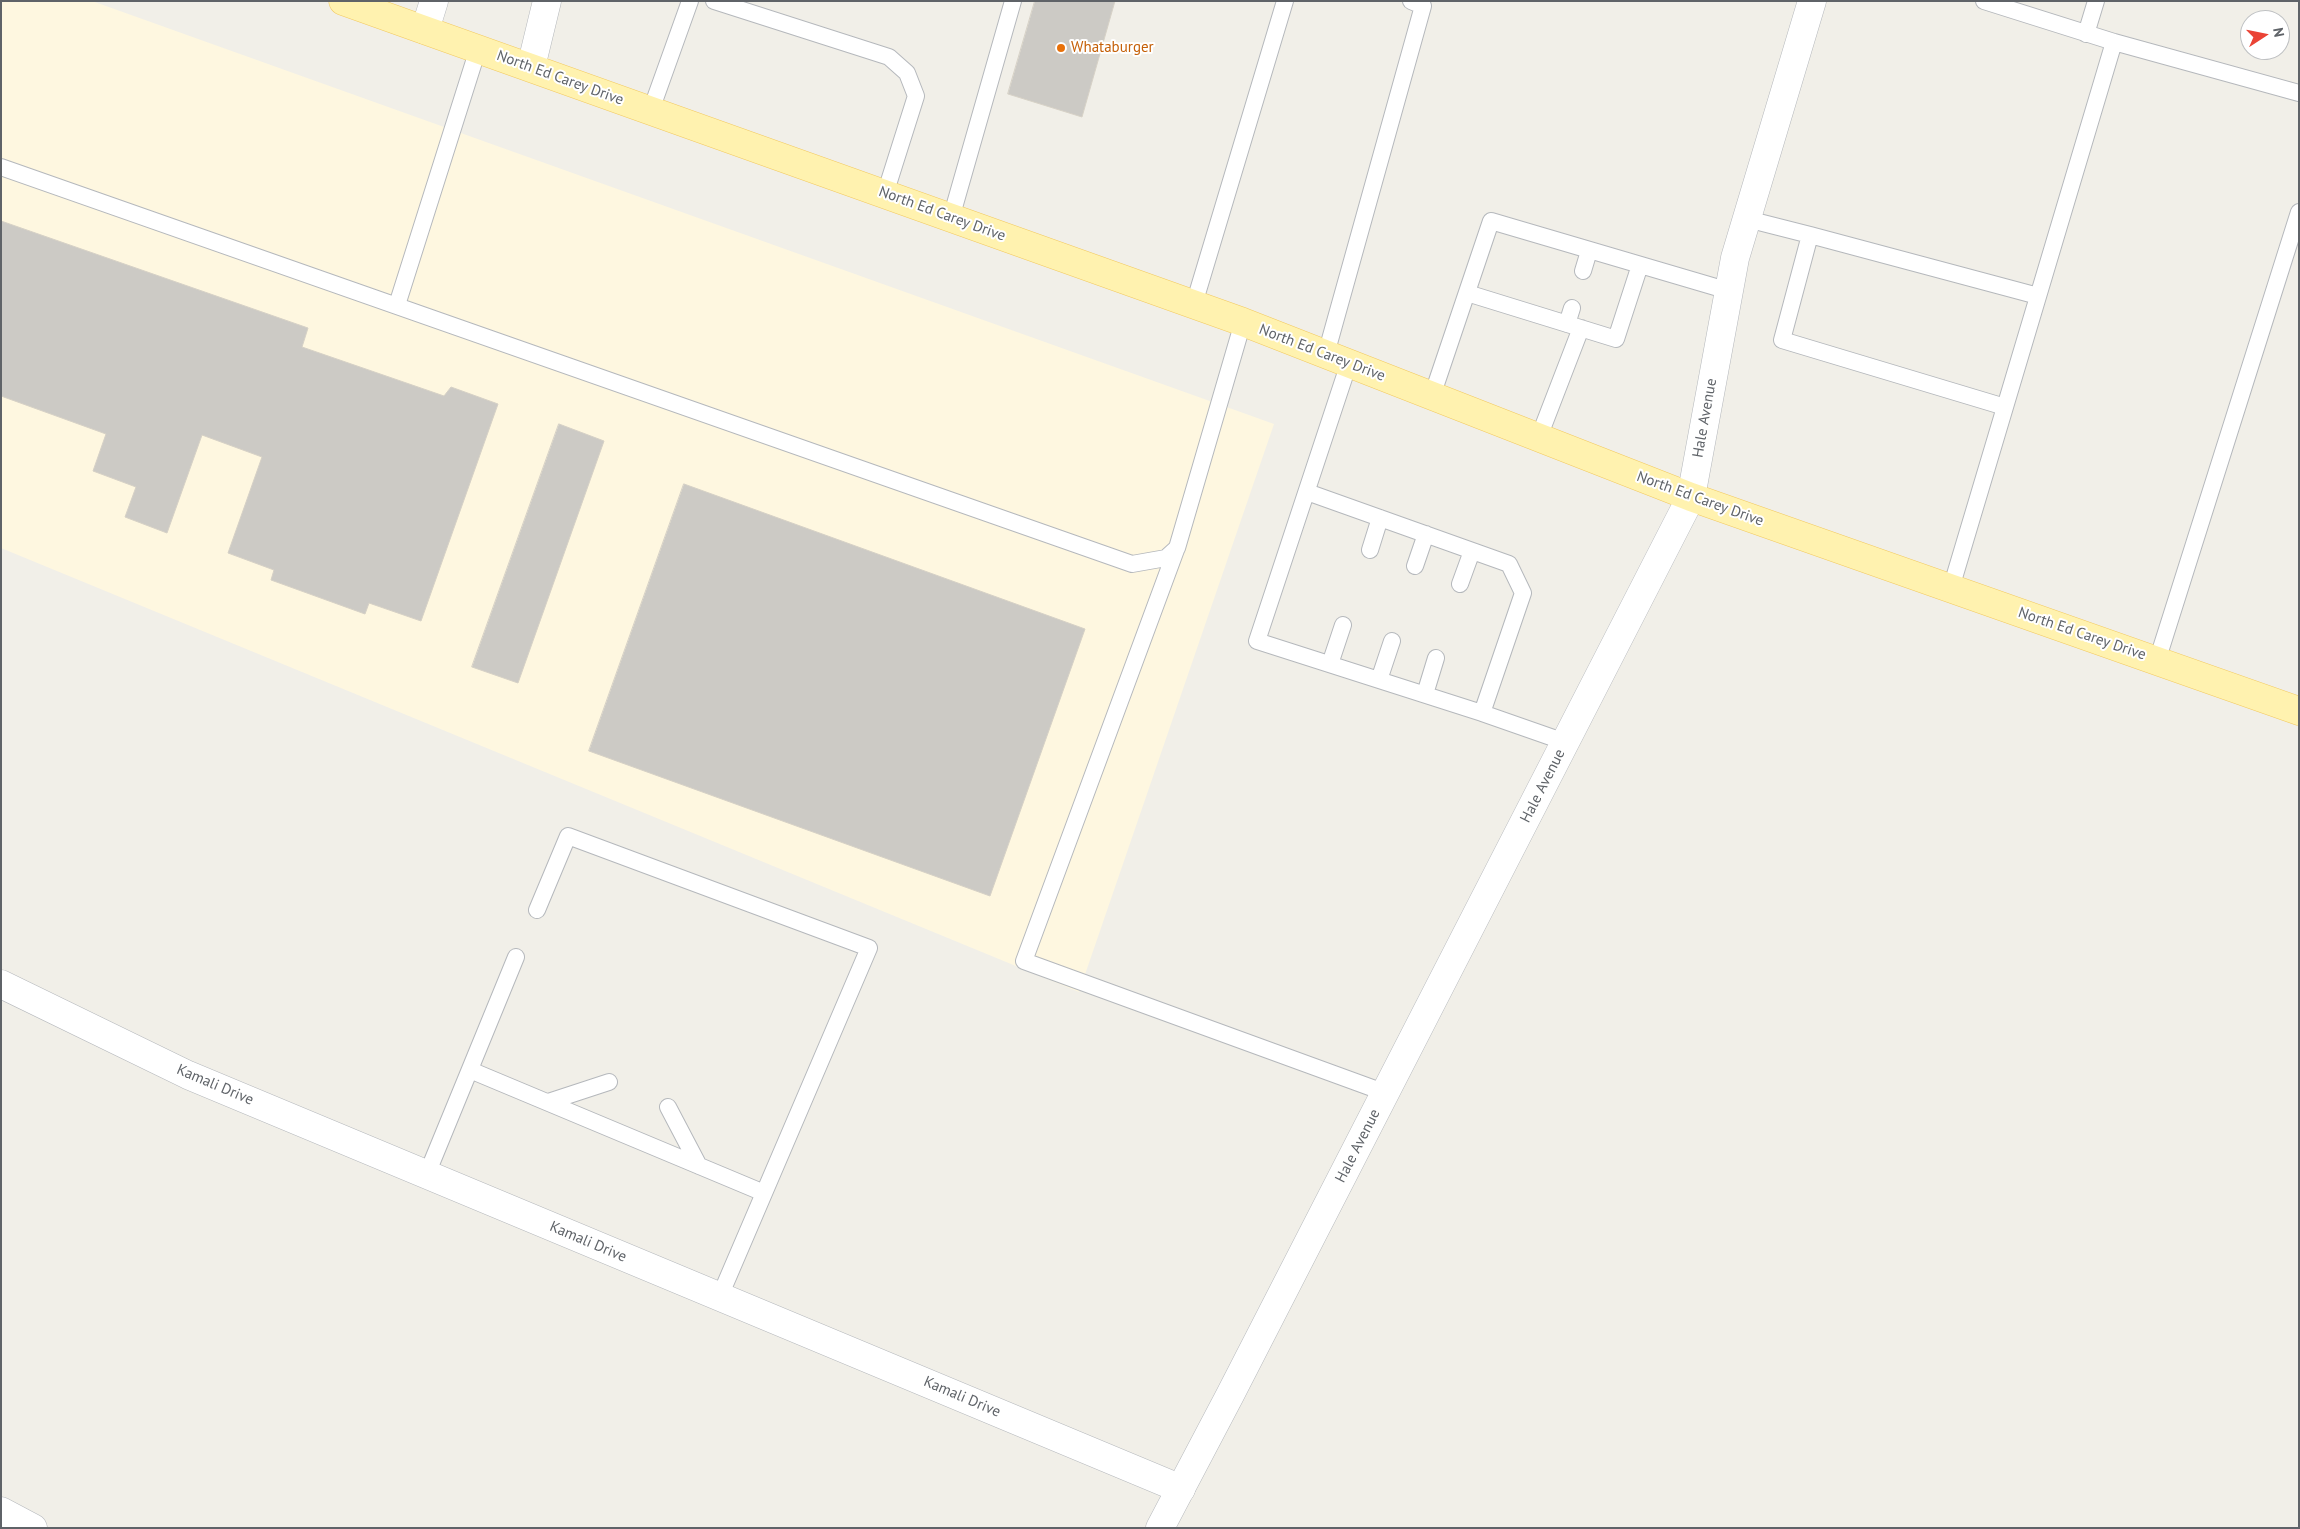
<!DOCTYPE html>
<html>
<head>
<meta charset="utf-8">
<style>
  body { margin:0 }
  #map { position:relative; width:2300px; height:1529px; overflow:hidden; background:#f1efe8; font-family:"PT Sans",sans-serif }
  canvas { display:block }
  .frame { position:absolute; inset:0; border:2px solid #5f6368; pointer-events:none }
  .north { position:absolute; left:2240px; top:10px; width:50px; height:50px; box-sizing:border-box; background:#fff; border:1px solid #bfc1c3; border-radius:50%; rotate:79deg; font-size:14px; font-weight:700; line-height:20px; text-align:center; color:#5f6368 }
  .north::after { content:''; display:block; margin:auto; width:18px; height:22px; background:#ea4335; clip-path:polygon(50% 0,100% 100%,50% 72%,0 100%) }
</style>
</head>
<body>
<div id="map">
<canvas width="2300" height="1529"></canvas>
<div class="frame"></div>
<div class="north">N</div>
</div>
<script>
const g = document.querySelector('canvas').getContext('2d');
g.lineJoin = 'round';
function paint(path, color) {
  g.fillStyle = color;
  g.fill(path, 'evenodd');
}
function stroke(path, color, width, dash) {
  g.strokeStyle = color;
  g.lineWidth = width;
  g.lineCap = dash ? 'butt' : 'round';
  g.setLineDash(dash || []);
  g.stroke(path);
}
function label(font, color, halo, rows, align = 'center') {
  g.font = font + ' "PT Sans",sans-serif';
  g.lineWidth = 4;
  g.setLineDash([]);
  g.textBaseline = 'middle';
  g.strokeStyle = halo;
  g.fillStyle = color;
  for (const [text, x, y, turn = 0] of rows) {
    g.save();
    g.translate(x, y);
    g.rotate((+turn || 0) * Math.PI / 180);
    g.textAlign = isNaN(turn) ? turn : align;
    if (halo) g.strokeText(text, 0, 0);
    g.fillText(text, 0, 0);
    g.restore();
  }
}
const commercial = new Path2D(`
  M1,1h91l1182,423 -195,568 -1078,-444z`);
const building = new Path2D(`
  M1035,1h80l-33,116 -74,-23z
  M1,221l307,107 -6,19 142,49 7,-9 47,17 -77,217 -52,-18 -4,11 -94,-34 3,-10 -46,-17 34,-96 -60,-22 -35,98 -42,-16 11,-30 -43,-16 13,-37 -105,-38z
  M559,424l45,17 -86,242 -46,-16z
  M684,484l401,145 -95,267 -401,-145z`);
const service = new Path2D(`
  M714,1l175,56 18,16 9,23 -31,98
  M2086,34l10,-33
  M2114,42l185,51
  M651,110l39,-109
  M1,167l1131,397 34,-6 11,-10 66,-226
  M951,218l62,-217
  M1747,219l63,16 -28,105 223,67
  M1810,235l228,61
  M1583,271l6,-20
  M1467,293l149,46 24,-74
  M1194,304l91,-303
  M397,305l81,-256
  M1567,324l5,-16
  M1326,354l97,-348 -12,-5
  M1349,363l-92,278 225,72 83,29
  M1432,396l59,-175 238,70
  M1539,437l42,-109
  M1307,492l202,72 14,29 -41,120
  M1176,550l-152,411 362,132
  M1370,550l10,-32
  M1415,566l11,-32
  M1460,584l12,-33
  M1951,588l163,-546 -130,-41
  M2157,661l142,-449
  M1330,664l13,-39
  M1379,680l13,-39
  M1425,694l11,-36
  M537,910l31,-74 301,112 -149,348
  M470,1070l294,123
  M548,1102l61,-20
  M668,1107l31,59
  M427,1174l89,-217`);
const minor = new Path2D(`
  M425,30l9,-29
  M531,67l16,-66
  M1,984l187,91 993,414
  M1,1511l32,17`);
const tertiary = new Path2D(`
  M1160,1528l70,-133 461,-898 44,-239 77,-257`);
const primary = new Path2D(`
  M343,1l900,321 448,175 608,214`);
const markers = [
  [1061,48,5,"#e8710a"]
];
const foodNames = [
  ["Whataburger",1071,48]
];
const streetNames = [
  ["North Ed Carey Drive",560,78,20],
  ["North Ed Carey Drive",942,214,20],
  ["North Ed Carey Drive",1322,353,21],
  ["Hale Avenue",1705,418,-80],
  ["North Ed Carey Drive",1700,499,20],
  ["North Ed Carey Drive",2082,634,19],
  ["Hale Avenue",1543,786,-63],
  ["Kamali Drive",215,1085,23],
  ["Hale Avenue",1358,1146,-63],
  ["Kamali Drive",588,1242,23],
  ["Kamali Drive",962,1397,23]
];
paint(commercial, '#fef7e0');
paint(building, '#cccac5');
stroke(building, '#d6d1c6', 1);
stroke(service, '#b5b8bc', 18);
stroke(minor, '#b5b8bc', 29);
stroke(tertiary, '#b5b8bc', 29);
stroke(primary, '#f2c960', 29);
stroke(service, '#fff', 16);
stroke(minor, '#fff', 28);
stroke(tertiary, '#fff', 28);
stroke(primary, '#fff2af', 28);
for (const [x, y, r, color] of markers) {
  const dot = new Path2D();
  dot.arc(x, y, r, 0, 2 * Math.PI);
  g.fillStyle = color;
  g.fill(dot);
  stroke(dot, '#fff', 2);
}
label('15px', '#c56008', '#fff', foodNames, 'left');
label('15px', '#5f6368', '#fff', streetNames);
</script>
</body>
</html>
